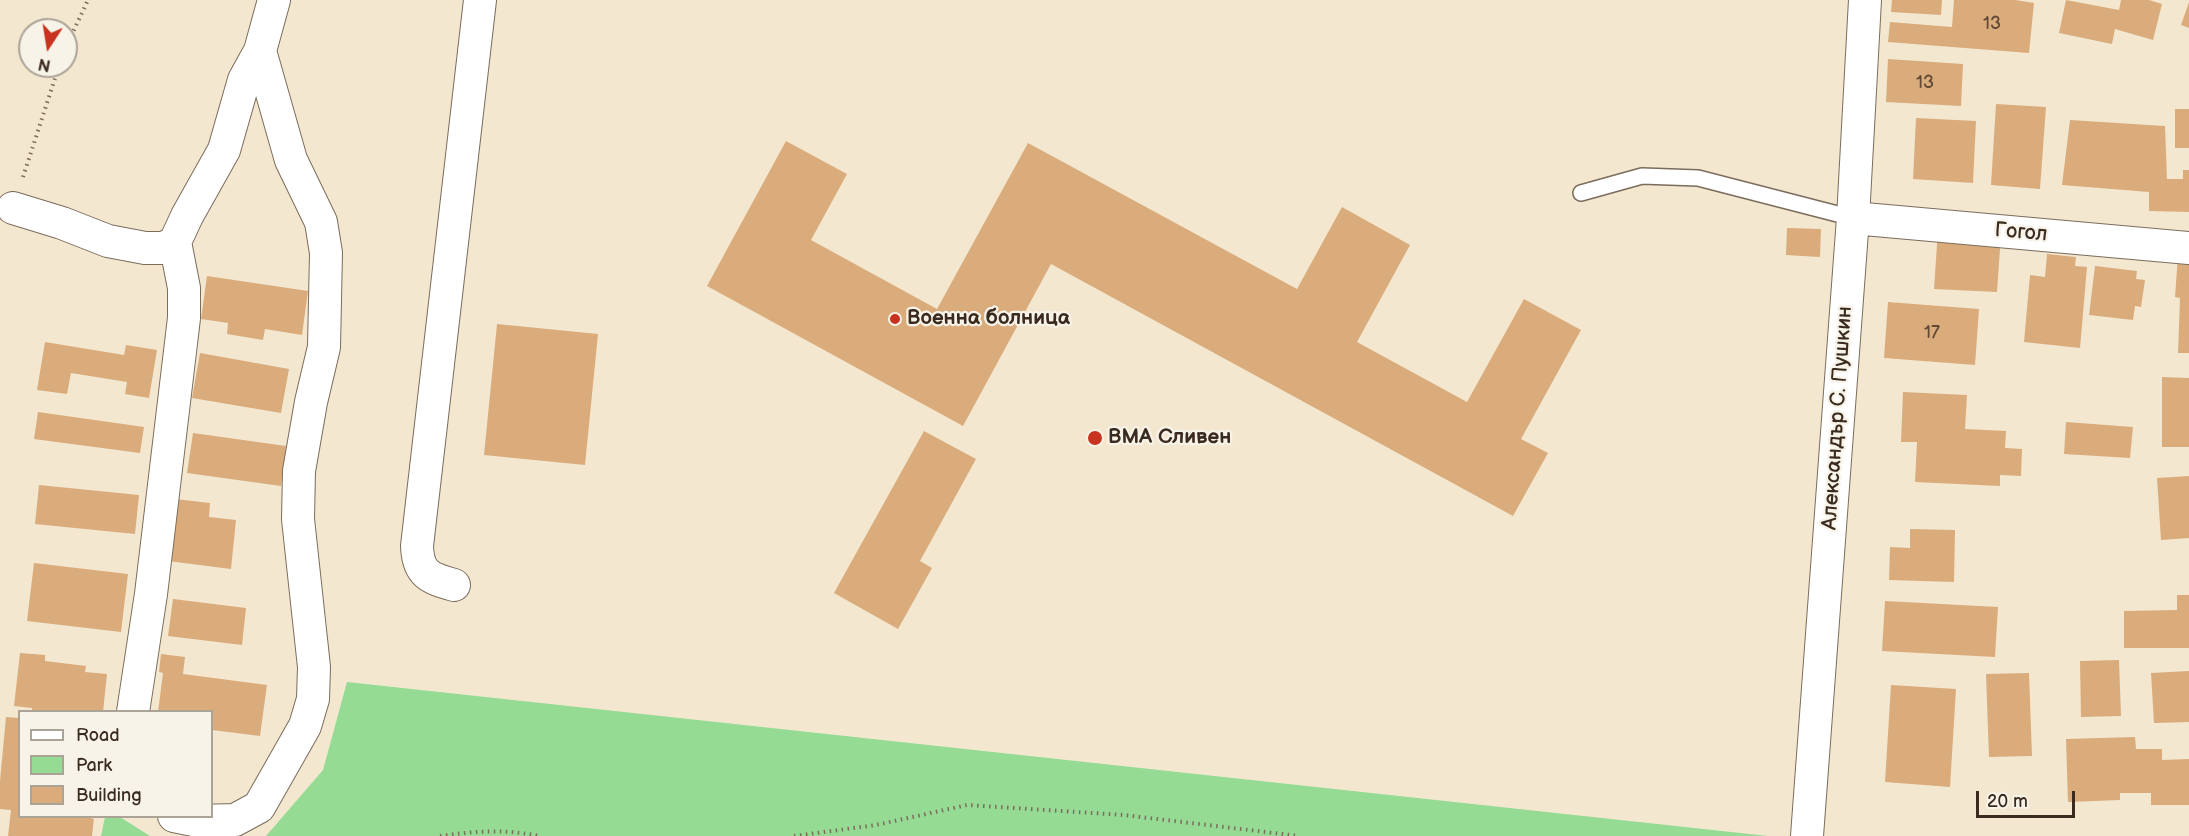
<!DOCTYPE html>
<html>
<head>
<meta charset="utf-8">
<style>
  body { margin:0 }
  #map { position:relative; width:2189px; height:836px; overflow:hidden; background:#f3e7d0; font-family:"Balsamiq Sans",sans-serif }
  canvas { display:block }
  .legend { position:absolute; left:18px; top:710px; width:195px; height:108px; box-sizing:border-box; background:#f7f3e8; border:2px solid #aca397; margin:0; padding:8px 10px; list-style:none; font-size:18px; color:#3b2a1e }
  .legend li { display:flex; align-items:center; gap:12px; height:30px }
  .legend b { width:30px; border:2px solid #aca397 }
  .north { position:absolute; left:18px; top:18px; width:60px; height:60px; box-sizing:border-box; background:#f7f3e8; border:2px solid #aca397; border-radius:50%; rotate:192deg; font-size:16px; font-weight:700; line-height:24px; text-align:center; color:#3b2a1e }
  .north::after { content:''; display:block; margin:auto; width:21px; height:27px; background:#c8321e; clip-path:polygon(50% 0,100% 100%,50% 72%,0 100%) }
  .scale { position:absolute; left:1976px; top:791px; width:99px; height:27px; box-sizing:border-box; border:3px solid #3b2a1e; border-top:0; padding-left:8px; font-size:18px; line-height:21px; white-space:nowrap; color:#3b2a1e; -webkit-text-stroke:4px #f7f3e8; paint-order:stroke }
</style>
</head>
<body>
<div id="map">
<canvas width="2189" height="836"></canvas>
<ul class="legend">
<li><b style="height:8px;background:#fff"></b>Road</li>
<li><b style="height:16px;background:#95db94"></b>Park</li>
<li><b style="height:16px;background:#daac7c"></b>Building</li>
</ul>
<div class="north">N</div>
<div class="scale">20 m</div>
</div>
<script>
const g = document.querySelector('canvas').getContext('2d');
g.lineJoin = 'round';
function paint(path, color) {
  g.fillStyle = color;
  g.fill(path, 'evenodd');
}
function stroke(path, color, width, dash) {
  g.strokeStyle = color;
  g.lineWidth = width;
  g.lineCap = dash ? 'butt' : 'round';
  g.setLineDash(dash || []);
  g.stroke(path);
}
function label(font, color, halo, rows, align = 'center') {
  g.font = font + ' "Balsamiq Sans",sans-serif';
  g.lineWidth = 4.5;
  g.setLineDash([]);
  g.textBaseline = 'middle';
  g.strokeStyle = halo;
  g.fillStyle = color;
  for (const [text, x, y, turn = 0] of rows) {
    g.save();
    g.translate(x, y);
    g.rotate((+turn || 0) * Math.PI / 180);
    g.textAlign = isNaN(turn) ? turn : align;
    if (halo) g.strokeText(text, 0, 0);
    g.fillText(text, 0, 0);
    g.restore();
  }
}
const green = new Path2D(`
  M347,682l1421,154h-1502l57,-66z
  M105,817h15l30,19h-49z`);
const building = new Path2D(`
  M1892,0h50l-1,15 -50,-3z
  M1954,0h61l19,3 -5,50 -141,-11 2,-20 62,5z
  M2066,0l53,10 2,-10h28l13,4 -9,36 -38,-11 -3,15 -53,-11z
  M2189,2v26l-8,-3z
  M1888,59l75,5 -2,42 -75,-4z
  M1996,104l50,3 -6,82 -49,-4z
  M2175,109h14v39h-14z
  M1916,118l60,3 -3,62 -60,-4z
  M2070,120l95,6 2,53h16v-9h6v42l-40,-1v-19l-87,-7z
  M786,141l61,33 -36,66 126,69 91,-166 269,146 45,-82 68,38 -53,97 110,60 57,-103 57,31 -60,109 27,14 -35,63 -462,-252 -88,162 -256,-140z
  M1787,228l34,1 -1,28 -34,-2z
  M1938,230l63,5 -4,57 -63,-3z
  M2047,254l29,3 -1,9 12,1 -7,81 -56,-6 6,-67 15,2z
  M2178,255h11v98h-11l2,-55 -5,-1z
  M2095,266l42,5 -1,8 9,1 -4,27 -6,-1 -2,14 -44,-5z
  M207,276l101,15 -6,44 -37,-6 -2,11 -36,-6 1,-11 -27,-4z
  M1888,302l91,7 -4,56 -91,-7z
  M497,324l101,10 -13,131 -101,-10z
  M45,342l79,13 2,-10 31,5 -8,48 -24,-4 2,-12 -56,-9 -4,21 -30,-4z
  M200,353l89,16 -8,44 -89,-15z
  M2162,377l27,1v69h-27z
  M1903,392l64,3 -2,34 41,2 -1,17 17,1 -1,27 -21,-1v11l-85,-4 2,-40h-16z
  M38,412l106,15 -4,26 -106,-14z
  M2066,422l67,5 -3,31 -66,-4z
  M924,431l52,28 -56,102 12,7 -34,61 -64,-36z
  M193,433l93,13 -5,40 -94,-13z
  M2189,476v62l-28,2 -4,-62z
  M39,485l100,10 -4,39 -100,-10z
  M175,499l35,4 -1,14 27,3 -5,49 -63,-8z
  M1910,529l45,1 -1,52 -65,-2 1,-33 20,1z
  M34,563l94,11 -7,58 -94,-11z
  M2177,595h12v53h-65v-37l53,-1z
  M173,599l73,9 -4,37 -74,-9z
  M1885,601l113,6 -3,50 -113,-6z
  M20,653l25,2v6l41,5 -1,6 22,2 -4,38h-71v-4l-18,-2z
  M161,654l24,3 -2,17 84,11 -7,51 -48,-6v-18h-54l5,-39 -4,-1z
  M2119,660l2,56 -40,1 -1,-56z
  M2189,671v51l-35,1 -3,-50z
  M2029,673l3,83 -43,1 -3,-83z
  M1891,685l65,4 -6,98 -65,-5z
  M6,717l14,1v98h63l11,3 -2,17h-84l3,-26 -11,-1v-28z
  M2135,737l1,12h26v11l27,-1v46h-38v-12h-31v7l-52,2 -2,-63z`);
const path = new Path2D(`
  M66,47l22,-47
  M23,177l36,-111
  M440,836c34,-5 66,-7 99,0
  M794,836l82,-11 91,-20 157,10 175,21`);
const service = new Path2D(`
  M1581,193l61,-17 56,2 155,40`);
const minor = new Path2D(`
  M13,208l49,15 46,18 37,7h19l11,-6 12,-26 37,-66 20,-70 16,-29 14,-51
  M1853,218l336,30
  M454,585c-25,-7 -36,-11 -37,-39l63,-546
  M133,712l18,-118 33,-276v-30l-9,-46
  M174,816l24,5 37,-1 24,-13 46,-81 8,-27 1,-32 -16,-148 1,-48 12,-69 13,-55 2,-94 -5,-31 -30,-62 -31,-109
  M1807,836l46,-618 12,-218`);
const markers = [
  [895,319,6,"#c8321e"],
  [1095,438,8,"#c8321e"]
];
const numberNames = [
  ["13",1992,24],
  ["13",1925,83],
  ["17",1932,333]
];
const streetNames = [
  ["Гогол",2021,233,5],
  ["Александър С. Пушкин",1838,418,-86]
];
const poiNames = [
  ["Военна болница",907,319],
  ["ВМА Сливен",1108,438]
];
paint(green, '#95db94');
paint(building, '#daac7c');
stroke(service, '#7b6c5c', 18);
stroke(minor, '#7b6c5c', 34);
stroke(path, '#7b6c5c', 4, [1.5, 4.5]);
stroke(service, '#fff', 15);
stroke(minor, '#fff', 32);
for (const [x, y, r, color] of markers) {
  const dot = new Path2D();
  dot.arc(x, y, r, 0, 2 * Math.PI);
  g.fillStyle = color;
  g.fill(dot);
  stroke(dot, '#f7f3e8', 2);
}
label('18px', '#634a36', null, numberNames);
label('21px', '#3b2a1e', '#f7f3e8', streetNames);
label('bold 21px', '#3b2a1e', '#f7f3e8', poiNames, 'left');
</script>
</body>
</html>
